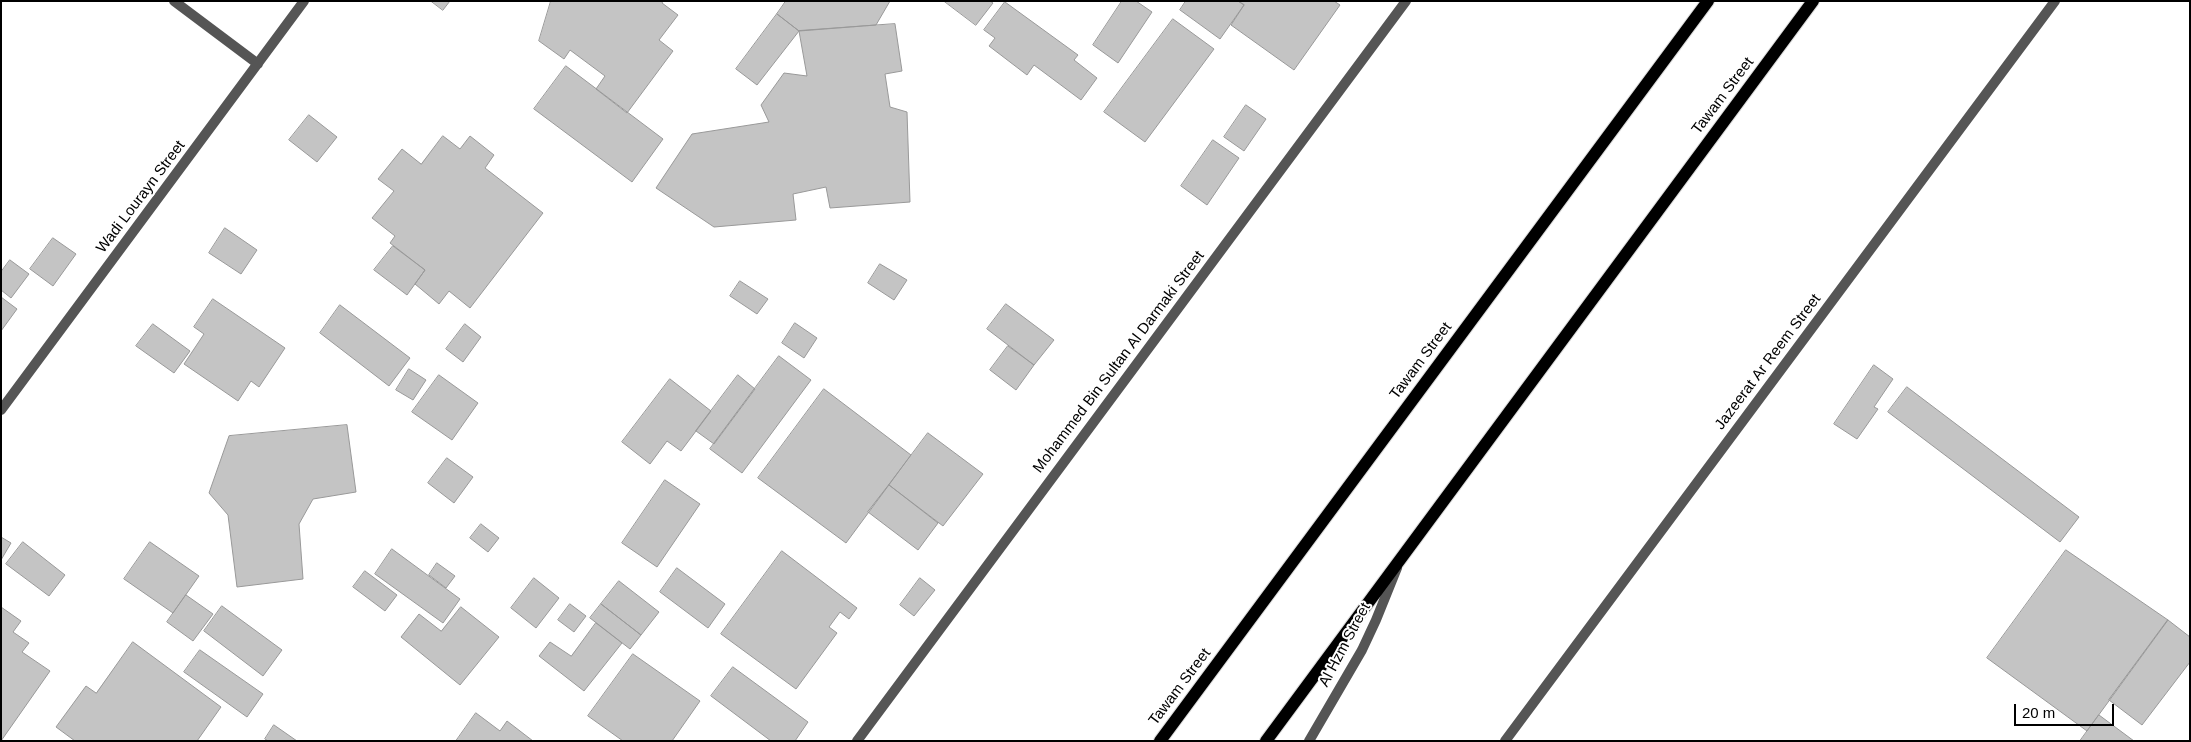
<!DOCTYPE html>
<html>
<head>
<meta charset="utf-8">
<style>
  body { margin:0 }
  #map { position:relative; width:2191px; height:742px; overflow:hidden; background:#fff; font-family:Arial,sans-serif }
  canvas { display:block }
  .frame { position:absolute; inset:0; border:2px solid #000; pointer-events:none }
  .scale { position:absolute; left:2014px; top:704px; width:100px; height:22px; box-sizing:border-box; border:2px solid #000; border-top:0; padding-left:6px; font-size:15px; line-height:18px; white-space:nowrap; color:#000; -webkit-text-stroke:4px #fff; paint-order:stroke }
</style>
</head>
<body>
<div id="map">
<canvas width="2191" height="742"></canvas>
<div class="frame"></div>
<div class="scale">20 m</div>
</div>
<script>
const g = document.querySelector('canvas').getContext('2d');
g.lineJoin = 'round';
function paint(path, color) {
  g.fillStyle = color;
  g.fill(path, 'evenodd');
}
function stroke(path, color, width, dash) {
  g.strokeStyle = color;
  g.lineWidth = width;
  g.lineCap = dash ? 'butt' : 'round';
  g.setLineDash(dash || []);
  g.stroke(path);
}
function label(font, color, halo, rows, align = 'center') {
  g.font = font + ' Arial,sans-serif';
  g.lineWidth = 4;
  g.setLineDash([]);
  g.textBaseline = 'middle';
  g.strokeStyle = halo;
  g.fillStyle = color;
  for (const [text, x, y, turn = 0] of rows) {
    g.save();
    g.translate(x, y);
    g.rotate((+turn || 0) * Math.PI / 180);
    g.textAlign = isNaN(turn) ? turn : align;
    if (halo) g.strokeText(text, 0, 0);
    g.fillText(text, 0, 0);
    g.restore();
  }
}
const building = new Path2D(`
  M431,1h19l-7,9z
  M551,1h112l-1,2 16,12 -19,25 14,11 -46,62 -31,-24 9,-13 -35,-26 -6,9 -25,-18z
  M786,1h104l-14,24 -77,6 -22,-17z
  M944,1h46l3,2 -17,22z
  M1122,1h14l16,11 -34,51 -25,-18z
  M1186,1h52l6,4 -24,34 -40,-29z
  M1238,1h96l6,4 -46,65 -63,-45 13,-20z
  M1005,2l73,53 -4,5 23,18 -16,22 -47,-35 -7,10 -38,-29 6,-8 -11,-8z
  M777,14l22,17 -42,54 -21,-16z
  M1173,19l41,30 -69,93 -41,-30z
  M895,24l7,47 -17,3 5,33 17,5 3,90 -80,6 -4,-21 -33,7 3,26 -82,7 -58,-39 36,-54 77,-12 -8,-17 23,-32 23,3 -8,-45z
  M566,66l97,73 -31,43 -98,-73z
  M1246,105l20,14 -22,32 -20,-14z
  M309,115l28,22 -20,25 -28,-22z
  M443,136l17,13 10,-13 24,19 -9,13 58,45 -73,95 -21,-17 -10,13 -24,-20 10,-14 -35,-27 5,-7 -23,-18 22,-27 -16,-12 24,-30 19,15z
  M1213,140l26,18 -32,47 -26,-19z
  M225,228l32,22 -16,24 -32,-21z
  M53,238l23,16 -23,32 -23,-17z
  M393,246l32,24 -18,25 -33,-25z
  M10,260l19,14 -18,24 -10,-8v-18z
  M880,264l27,16 -13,20 -26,-17z
  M740,281l28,18 -11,15 -27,-18z
  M1,297l16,12 -16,22z
  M213,299l72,49 -26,39 -8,-6 -13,20 -54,-37 20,-30 -10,-7z
  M1006,304l48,36 -20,25 -47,-36z
  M340,305l70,53 -21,28 -69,-53z
  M795,323l22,15 -13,20 -22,-15z
  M153,324l37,27 -16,22 -38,-27z
  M465,324l16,13 -18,25 -17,-13z
  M1008,346l26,19 -18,25 -26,-20z
  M779,356l32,24 -69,93 -32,-24z
  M1874,365l19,14 -19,28 4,2 -21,30 -23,-15z
  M409,369l17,11 -13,20 -17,-10z
  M439,375l39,28 -26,37 -40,-28z
  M738,375l17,14 -41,55 -18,-13z
  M670,379l41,32 -30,40 -14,-10 -17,23 -28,-22z
  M1907,387l172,130 -19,25 -172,-130z
  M824,389l87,66 -65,88 -88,-65z
  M347,425l9,67 -43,7 -14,25 4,55 -66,8 -9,-72 -19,-22 20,-57z
  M928,433l55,41 -40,52 -54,-41z
  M447,458l26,19 -19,26 -26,-20z
  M665,480l35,24 -43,63 -35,-24z
  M889,485l49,38 -20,27 -50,-38z
  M481,524l18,14 -11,14 -18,-14z
  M1,537l10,6 -10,17z
  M23,542l42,33 -16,21 -43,-32z
  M150,542l49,34 -26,37 -49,-34z
  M392,549l68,50 -17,24 -68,-49z
  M2066,550l102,70 -81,111 -100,-73z
  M782,551l75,57 -8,11 -9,-7 -11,15 8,6 -41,56 -75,-55z
  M437,563l18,13 -9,12 -17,-13z
  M677,568l48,36 -17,24 -48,-36z
  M365,571l32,24 -12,16 -32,-24z
  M534,578l25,20 -23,30 -25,-20z
  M920,578l15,12 -21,26 -14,-11z
  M619,581l40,31 -18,23 -40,-31z
  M186,595l27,19 -20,27 -26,-19z
  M570,604l16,12 -12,16 -16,-12z
  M601,604l40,31 -11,14 -40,-31z
  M222,606l60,44 -19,26 -59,-45z
  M1,607l20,14 -8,11 16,11 -7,9 28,19 -49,70z
  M461,607l38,30 -39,48 -59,-48 18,-23 22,17z
  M2168,620l22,17v25l-48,63 -33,-25z
  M596,623l26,20 -38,48 -45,-35 11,-14 21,14z
  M133,642l88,65 -24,34h-122l-19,-14 30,-41 10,7z
  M200,650l63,44 -16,23 -63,-45z
  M633,654l67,47 -28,40h-49l-35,-25z
  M733,667l75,55 -13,19h-24l-60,-45z
  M476,713l24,18 7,-10 26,20h-77z
  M2099,715l35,26h-54z
  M274,725l23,16h-29l-3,-2z`);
const minor = new Path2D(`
  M174,1l84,63
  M1,410l303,-409
  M857,741l549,-740
  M1309,741l53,-91 14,-30 21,-52
  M1505,741l550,-740`);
const primary = new Path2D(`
  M1160,741l548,-740
  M1266,741l547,-740`);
const streetNames = [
  ["Tawam Street",1723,96,-53],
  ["Wadi Lourayn Street",141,197,-53],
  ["Tawam Street",1421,361,-53],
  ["Mohammed Bin Sultan Al Darmaki Street",1119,362,-53],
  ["Jazeerat Ar Reem Street",1768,362,-53],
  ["Al Hzm Street",1345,645,-62],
  ["Tawam Street",1180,687,-53]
];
paint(building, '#c4c4c4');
stroke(building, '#999', 1);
stroke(primary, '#dbdbdb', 14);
stroke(minor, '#555', 10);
stroke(primary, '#000', 12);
label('15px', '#000', '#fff', streetNames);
</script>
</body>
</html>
